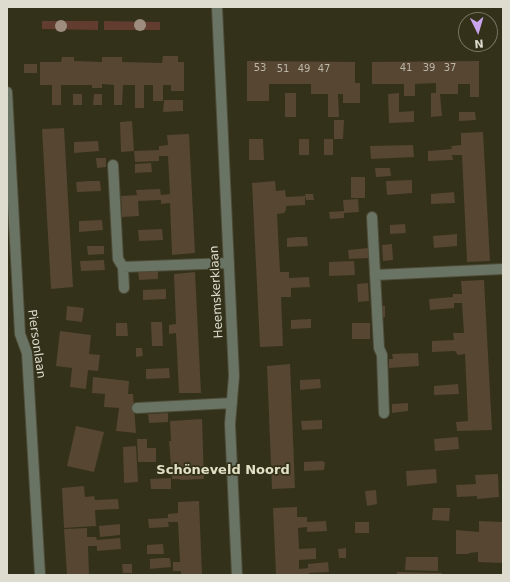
<!DOCTYPE html>
<html>
<head>
<meta charset="utf-8">
<style>
  body { margin:0 }
  #map { position:relative; width:510px; height:582px; overflow:hidden; background:#33311a; font-family:"DejaVu Sans",sans-serif }
  canvas { display:block }
  .frame { position:absolute; inset:0; border:8px solid #dddcce; pointer-events:none }
  .north { position:absolute; left:458px; top:12px; width:40px; height:40px; box-sizing:border-box; background:#33311a; border:1px solid #777562; border-radius:50%; rotate:175deg; font-size:11px; font-weight:700; line-height:16px; text-align:center; color:#dddcce }
  .north::after { content:''; display:block; margin:auto; width:14px; height:18px; background:#c9a5ee; clip-path:polygon(50% 0,100% 100%,50% 72%,0 100%) }
</style>
</head>
<body>
<div id="map">
<canvas width="510" height="582"></canvas>
<div class="frame"></div>
<div class="north">N</div>
</div>
<script>
const g = document.querySelector('canvas').getContext('2d');
g.lineJoin = 'round';
function paint(path, color) {
  g.fillStyle = color;
  g.fill(path, 'evenodd');
}
function stroke(path, color, width, dash) {
  g.strokeStyle = color;
  g.lineWidth = width;
  g.lineCap = dash ? 'butt' : 'round';
  g.setLineDash(dash || []);
  g.stroke(path);
}
function label(font, color, halo, rows, align = 'center') {
  g.font = font + ' "DejaVu Sans",sans-serif';
  g.lineWidth = 3.5;
  g.setLineDash([]);
  g.textBaseline = 'middle';
  g.strokeStyle = halo;
  g.fillStyle = color;
  for (const [text, x, y, turn = 0] of rows) {
    g.save();
    g.translate(x, y);
    g.rotate((+turn || 0) * Math.PI / 180);
    g.textAlign = isNaN(turn) ? turn : align;
    if (halo) g.strokeText(text, 0, 0);
    g.fillText(text, 0, 0);
    g.restore();
  }
}
const green = new Path2D(`
  M42,21h56v9l-56,-1z
  M104,21l56,1v8h-56z`);
const building = new Path2D(`
  M163,56h15v6h6v29h-13v-6h-8v16h-10v-16h-9v23h-9v-23h-12l-1,20h-8v-20l-12,-1v4h-10v-3h-31v20h-9v-20h-12v-23h21l1,-5h12v4l28,1v-5h20v5h1l39,1z
  M247,61l108,1v21h5v20h-17v-9h-5l1,23h-11v-23h-17v-10h-42v17h-22z
  M479,61v36h-9v-13h-12v10h-18l2,22 -11,1v-24h5v-10l-21,1v12h-11v-12h-32v-22z
  M24,64h13v9h-13z
  M285,93h11v24h-11z
  M399,93v19l15,-1v11l-25,1 -1,-29z
  M73,94h9v11h-9z
  M94,94h8v11h-9z
  M164,100h19v11l-20,1z
  M459,112h16l1,8 -17,1z
  M334,120h10l-1,19h-9z
  M132,121l2,30 -13,1 -1,-30z
  M64,128l9,159 -22,2 -9,-160z
  M483,132l7,129 -23,1 -5,-107h-10l1,5 -25,1v-10l24,-2 -1,-3 10,-1v-12z
  M189,134l6,119 -23,2 -2,-52 -9,1v-4l-23,1 1,15 -17,1 -1,-21 16,-1 -1,-5 24,-1 1,6 9,-1 -2,-38h-9v5l-24,1 -1,-11 25,-1v-4l9,-1 -1,-10z
  M249,139h14l1,21h-15z
  M299,139h10v16h-10z
  M324,139h9v16h-9z
  M98,141l1,10 -25,2v-11z
  M413,145l1,12 -43,2 -1,-13z
  M96,158h10v9l-9,1z
  M151,163l1,9 -17,1v-9z
  M375,168h15l1,8 -15,1z
  M351,177h14v21h-14z
  M412,180v13l-25,2 -1,-14z
  M89,181h11l1,10 -24,1 -1,-10z
  M275,181l1,10 9,-1 1,7 19,-1v9l-19,1v4l-2,3 -7,1 3,58h9v6l20,-1 1,10 -19,1v9h-10l2,49 -23,1 -8,-164z
  M454,192l1,11 -24,1v-10z
  M305,194h8l1,6h-8z
  M358,199l1,13 -15,1v5l-14,1 -1,-7 15,-1 -1,-11z
  M102,220l1,10 -24,2v-11z
  M405,224l1,9 -16,1v-9z
  M162,229l1,11 -24,1 -1,-11z
  M457,234v12l-23,2 -1,-12z
  M298,237h9l1,9 -21,1v-9z
  M392,244l1,16 -10,1 -1,-16z
  M87,246h17v8l-16,1z
  M368,248v10l-19,1 -1,-9z
  M104,260l1,10 -24,1 -1,-10z
  M354,261l1,14 -26,1v-14z
  M158,269v10l-19,1 -1,-9z
  M195,272l6,121h-22l-3,-60 -7,1v-9l7,-1 -2,-50z
  M484,280l8,150 -35,1 -1,-9 12,-1 -3,-67 -7,1 -3,-4 -23,1v-11l22,-1 -1,-7h11l-2,-30h-8v5l-24,2 -1,-11 24,-2v-3h9l-1,-13z
  M368,283l1,18 -11,1 -1,-18z
  M166,289v10l-23,1v-10z
  M67,306l17,2 -2,14 -16,-2z
  M381,306h4v11h-4z
  M311,319v9l-20,1v-9z
  M151,322h11l1,24h-11z
  M116,323h11l1,13h-12z
  M352,323h18v16h-18z
  M60,331l31,4 -2,19 11,1 -2,16 -10,-1 -2,19 -16,-2 2,-19 -16,-2z
  M136,348h6l1,8 -7,1z
  M418,353l1,13 -30,2v-9h4l-1,-5z
  M290,364l5,124 -23,1 -5,-123z
  M169,368l1,10 -24,1v-10z
  M93,377l36,4 -1,13h5l3,39 -20,-2 3,-23 -15,-1 1,-13 -13,-1z
  M320,379l1,9 -21,2v-10z
  M458,384l1,10 -25,1v-9z
  M408,403v8l-16,2v-9z
  M168,413v9l-19,1 -1,-9z
  M202,419l2,60 -24,1v-1h-8l-3,-38h2l-1,-20z
  M322,420v9l-20,1 -1,-9z
  M76,426l28,6 -10,40 -27,-6z
  M458,437l1,12 -24,2 -1,-12z
  M137,439h10v9h9v14h-18z
  M136,446l2,36 -14,1 -1,-36z
  M323,461v1h2l-1,8 -20,1v-9z
  M436,469l1,14 -30,3 -1,-15z
  M498,474l1,23 -22,2v-3l-20,1 -1,-12 20,-1 -1,-9z
  M171,478v11h-20l-1,-10z
  M84,486l1,11 9,-1 1,4 23,-1 1,10 -24,1 1,16 -32,2 -2,-40z
  M376,490l1,14 -10,2 -2,-15z
  M199,501l3,74h-21v-4h-8v-9h7l-2,-40h-10l1,5 -20,1 -1,-9 20,-1v-4l10,-1v-11z
  M297,507v10h10v5l19,-1 1,10 -20,1v-5l-9,1 1,21 17,-1v11l-17,1v9l9,-1v-4l20,-2 1,10 -20,1v2h-33l-3,-67z
  M433,508h17l-1,13 -17,-1z
  M479,521l24,1v41l-25,-1v-10l-9,1v1h-13v-24l23,2z
  M355,522h14v11h-14z
  M120,524v11l-20,2 -1,-11z
  M87,528v9h9l1,3 23,-2 1,11 -24,2v-5h-9l1,29h-22l-3,-46z
  M163,544l1,10h-17v-9z
  M346,548v10h-7l-1,-9z
  M406,557h32v14l-33,-1z
  M162,558h8l1,9 -21,2v-10z
  M122,564h10v9h-9z
  M397,572l45,1v2h-45z`);
const minor = new Path2D(`
  M217,7l17,369 -4,48 7,151
  M7,92l13,242 7,19 13,222
  M113,165l5,94 5,8 106,-4
  M372,217l7,131 3,7 2,58
  M123,267l1,21
  M375,275l128,-6
  M137,408l95,-5`);
const trees = [
  [140,25],
  [61,26]
];
const numberNames = [
  ["53",260,68],
  ["41",406,68],
  ["39",429,68],
  ["37",450,68],
  ["51",283,69],
  ["49",304,69],
  ["47",324,69]
];
const streetNames = [
  ["Heemskerklaan",217,292,-93],
  ["Piersonlaan",36,344,82]
];
const neighbourhoodNames = [
  ["Schöneveld Noord",223,471]
];
paint(green, '#613c2f');
paint(building, '#564632');
stroke(minor, '#4e4c37', 12);
stroke(minor, '#6a7465', 10);
g.fillStyle = '#9e8d7e';
for (const [x, y] of trees) {
  g.beginPath();
  g.arc(x, y, 6, 0, 2 * Math.PI);
  g.fill();
}
label('10px', '#bbb6a7', null, numberNames);
label('12px', '#dddcce', '#33311a', streetNames);
label('bold 13px', '#e3e1c5', '#33311a', neighbourhoodNames);
</script>
</body>
</html>
